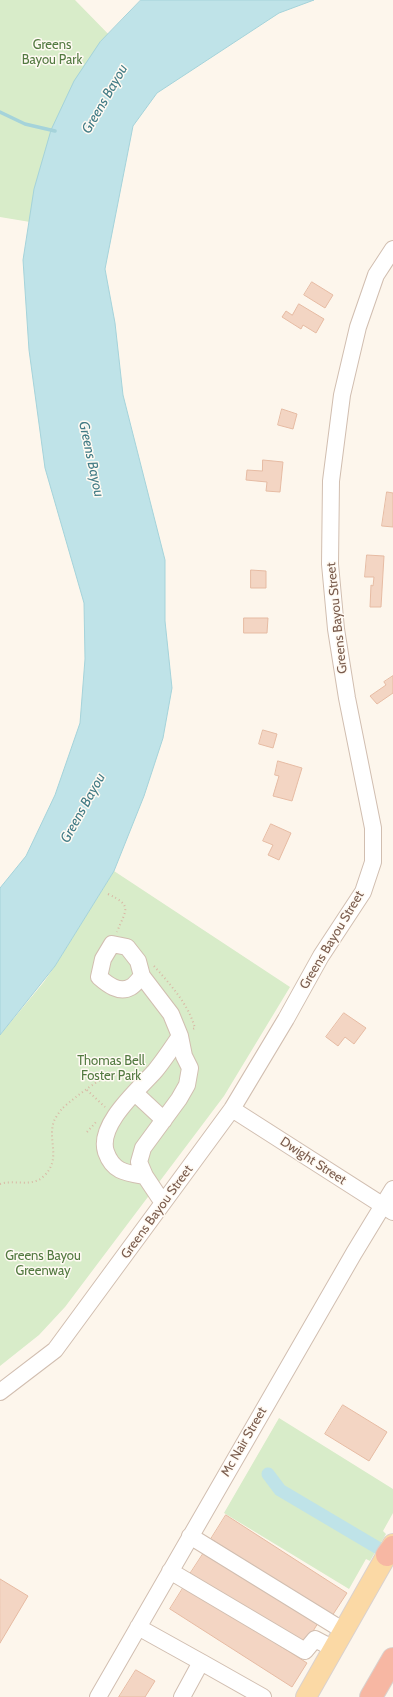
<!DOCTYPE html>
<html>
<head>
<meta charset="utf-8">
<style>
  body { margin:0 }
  canvas { display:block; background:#fdf6ec }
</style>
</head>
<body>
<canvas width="393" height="1697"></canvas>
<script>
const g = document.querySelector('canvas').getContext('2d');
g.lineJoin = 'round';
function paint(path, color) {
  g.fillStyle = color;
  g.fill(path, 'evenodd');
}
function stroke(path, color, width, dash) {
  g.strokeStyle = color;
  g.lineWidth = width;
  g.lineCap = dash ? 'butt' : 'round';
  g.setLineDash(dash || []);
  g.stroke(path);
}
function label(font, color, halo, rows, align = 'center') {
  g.font = font + ' Cabin,sans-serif';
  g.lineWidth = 3;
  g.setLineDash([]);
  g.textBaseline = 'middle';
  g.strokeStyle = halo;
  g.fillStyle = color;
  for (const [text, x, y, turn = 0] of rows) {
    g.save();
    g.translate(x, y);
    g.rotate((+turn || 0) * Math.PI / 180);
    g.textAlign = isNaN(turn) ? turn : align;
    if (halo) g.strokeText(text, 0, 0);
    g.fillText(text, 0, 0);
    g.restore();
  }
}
const green = new Path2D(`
  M0,0h75l43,44 -76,180 -42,-7z
  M114,871l176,116 -66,109 -159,211 -26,28 -39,31v-331l43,-52 12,-17z
  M279,1418l114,71v24l-10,18 3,3 -16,27 -4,-2 -17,30 -125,-76z`);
const water = new Path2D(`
  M141,0h173l-35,13 -122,80 -24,33 -28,143 10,54 8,72 42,165v61l7,67 -9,50 -19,58 -30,75 -59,95 -55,69v-147l26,-32 29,-61 25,-72 5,-64 -1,-56 -39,-135 -16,-118 -6,-90 11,-71 17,-59 23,-49 26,-39z`);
const stream = new Path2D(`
  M0,112l25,12 30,7`);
const canal = new Path2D(`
  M268,1474l12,16 98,58`);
const building = new Path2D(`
  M312,282l21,13 -8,13 -21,-13z
  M299,304l25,15 -8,14 -13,-8 -2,4 -19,-12 4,-6 6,4z
  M282,409l15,5 -4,15 -15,-4z
  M263,460l20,2 -3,30 -14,-1 1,-9 -21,-2 1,-10 15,1z
  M387,492l6,1v34l-11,-1z
  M367,555l17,1 -3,51h-11l1,-22 2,1 1,-9h-9z
  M251,570l15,1v17h-15z
  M244,618h24l-1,15h-23z
  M393,676v17l-16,11 -7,-8 16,-11 -2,-3z
  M263,730l14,4 -4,14 -14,-4z
  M278,761l24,7 -10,33 -19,-5 6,-20 -4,-1z
  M271,824l20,9 -12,27 -11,-5 5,-10 -10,-4z
  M344,1013l22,15 -12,16 -9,-7 -7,9 -12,-9z
  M343,1405l44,27 -18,29 -44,-27z
  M226,1515l121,78 -15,23 -121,-77z
  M205,1551l113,72 -14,23 -114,-72z
  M0,1579l28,17 -28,47z
  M185,1585l122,78 -15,24 -122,-78z
  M136,1670l19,11 -10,16h-26z`);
const path = new Path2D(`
  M108,894c25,12 18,15 9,38
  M154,966c17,19 34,38 41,62l-4,2
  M87,1090l18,17
  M87,1132l9,-10
  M0,1184c14,-5 32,4 44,-8 18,-18 3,-35 10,-55 2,-4 5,-9 8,-12 5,-6 36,-29 42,-31 9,-4 18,-3 27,-1`);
const minor = new Path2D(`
  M142,976c-3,3 -7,9 -11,11 -12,7 -24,-3 -32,-10l4,-18 9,-15 15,3 11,14 4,15 29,38 9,22 4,20 6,12 -3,17 -8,14 -36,49 -4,14 6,14 18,27
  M135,1093l29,27
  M232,1109l161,103
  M145,1176c-19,-3 -32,-4 -39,-24 -9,-27 32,-62 49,-81 9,-11 17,-23 25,-35
  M0,1392l55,-42 177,-241 54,-90 35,-63 42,-64 10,-30v-34l-26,-130 -11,-69 -6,-65 1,-83 11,-86 16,-68 18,-52 17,-26
  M190,1536l154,95
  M170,1571l135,80 10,-12 19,10
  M138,1627l63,35 -19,35
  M201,1662l62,35
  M98,1697l256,-444 39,-64`);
const major = new Path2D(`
  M306,1697l87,-153`);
const highway = new Path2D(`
  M387,1555l6,-8
  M371,1697l22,-38`);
const parkNames = [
  ["Greens",52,45],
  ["Bayou Park",52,60],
  ["Thomas Bell",111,1061],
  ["Foster Park",111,1076],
  ["Greens Bayou",43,1256],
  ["Greenway",43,1271]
];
const streetNames = [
  ["Greens Bayou Street",337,618,-96],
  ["Greens Bayou Street",332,940,-59],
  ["Dwight Street",313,1161,33],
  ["Greens Bayou Street",157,1212,-54],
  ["Mc Nair Street",244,1442,-60]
];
const waterNames = [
  ["Greens Bayou",105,99,-60],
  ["Greens Bayou",91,459,78],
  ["Greens Bayou",83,808,-61]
];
paint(green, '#d8ecc9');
paint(water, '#bfe3e8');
stroke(water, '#a5d3da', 1);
stroke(stream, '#a5d3da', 3.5);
stroke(canal, '#bfe3e8', 13);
paint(building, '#f3d5c3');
stroke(building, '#e6bba3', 1);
stroke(minor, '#d1beb0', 18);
stroke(major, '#dad1cd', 22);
stroke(highway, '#dad1cd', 24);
stroke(path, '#d9b8a5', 2, [1, 3]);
stroke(minor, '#fff', 16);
stroke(major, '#fbd9a5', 20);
stroke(highway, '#f7b7a3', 22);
label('13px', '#537a41', '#fffaf3', parkNames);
label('13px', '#7a5c4d', '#fffaf3', streetNames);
label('italic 14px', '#437c86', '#fffaf3', waterNames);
</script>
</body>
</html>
